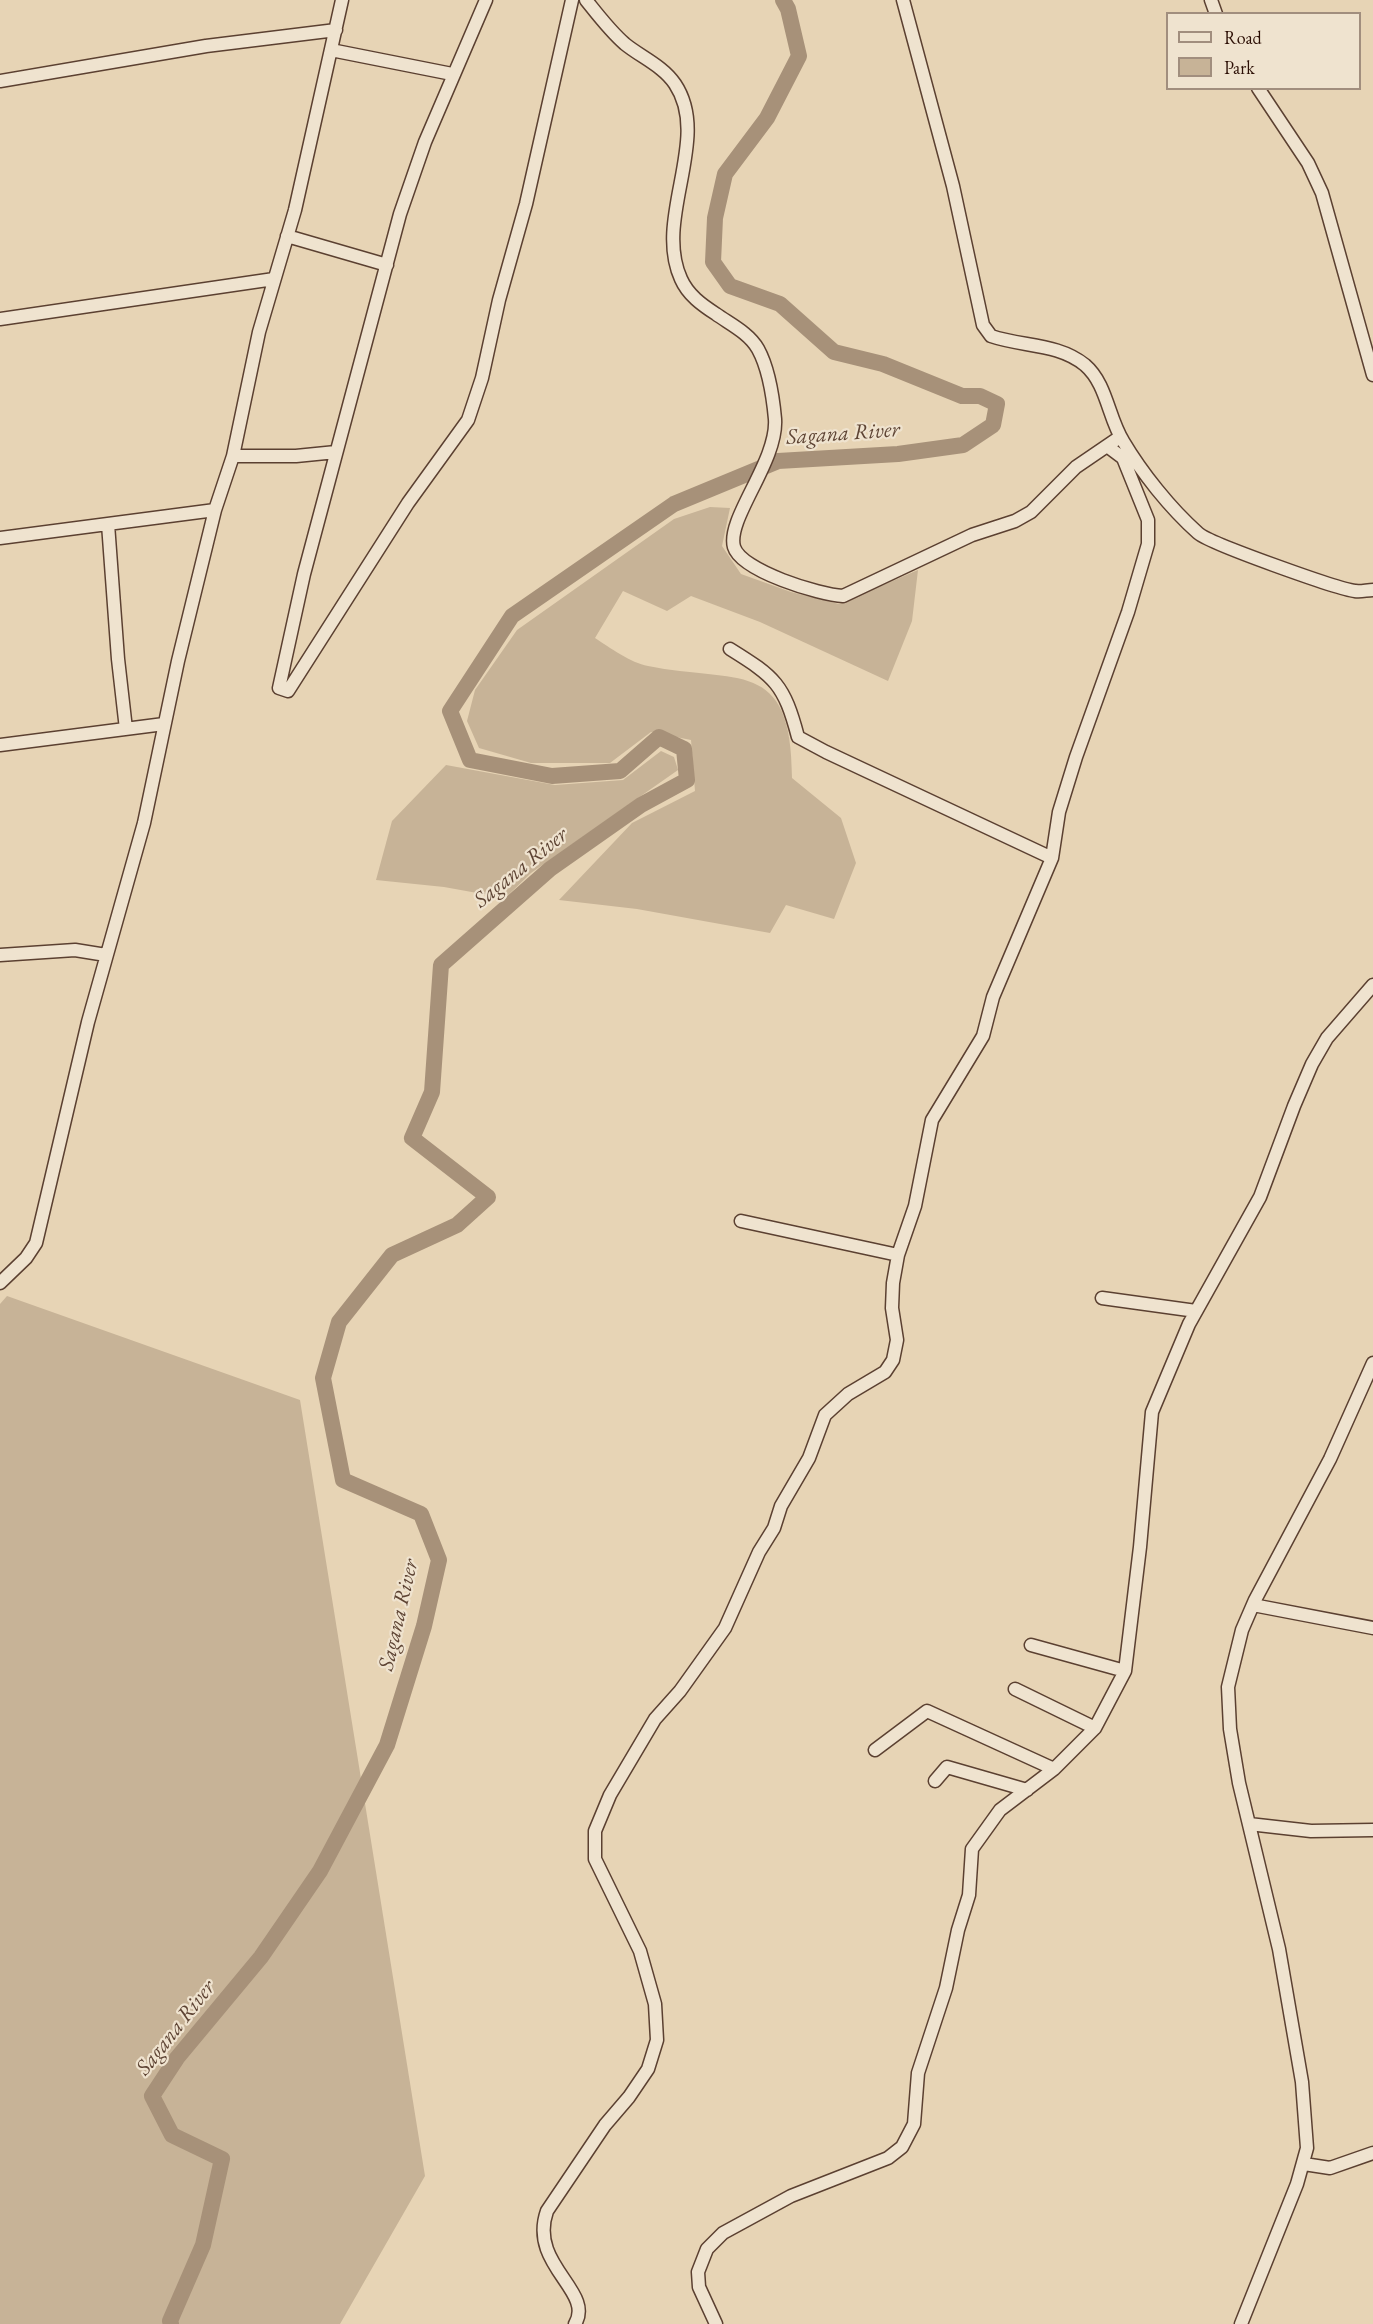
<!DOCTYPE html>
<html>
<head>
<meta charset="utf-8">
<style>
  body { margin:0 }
  #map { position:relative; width:1373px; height:2324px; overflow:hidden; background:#e7d4b5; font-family:"EB Garamond",serif }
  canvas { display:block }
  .legend { position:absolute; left:1166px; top:12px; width:195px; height:78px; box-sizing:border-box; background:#efe3cf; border:2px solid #a18e7e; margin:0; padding:8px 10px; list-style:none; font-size:18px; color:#2c0f05 }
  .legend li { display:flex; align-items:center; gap:12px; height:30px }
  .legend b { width:30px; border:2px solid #a18e7e }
</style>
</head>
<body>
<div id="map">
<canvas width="1373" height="2324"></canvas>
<ul class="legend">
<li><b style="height:8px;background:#efe3cf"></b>Road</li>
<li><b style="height:16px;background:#c7b397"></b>Park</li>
</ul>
</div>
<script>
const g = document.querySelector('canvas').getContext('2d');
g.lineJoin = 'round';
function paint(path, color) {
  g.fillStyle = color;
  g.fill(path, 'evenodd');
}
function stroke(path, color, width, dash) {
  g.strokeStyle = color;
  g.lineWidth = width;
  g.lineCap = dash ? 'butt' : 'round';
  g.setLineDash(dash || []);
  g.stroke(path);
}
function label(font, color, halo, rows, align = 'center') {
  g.font = font + ' "EB Garamond",serif';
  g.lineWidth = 4.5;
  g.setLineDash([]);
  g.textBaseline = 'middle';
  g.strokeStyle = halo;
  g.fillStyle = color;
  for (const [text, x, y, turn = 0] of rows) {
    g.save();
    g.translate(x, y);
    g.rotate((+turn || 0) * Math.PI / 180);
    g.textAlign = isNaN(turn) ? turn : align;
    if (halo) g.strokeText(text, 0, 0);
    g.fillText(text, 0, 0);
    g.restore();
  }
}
const green = new Path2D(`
  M710,507l20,1 -8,38 19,28 50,18 48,12 79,-34 -6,51 -24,60 -128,-59 -69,-26 -24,15 -44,-20 -28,47c14,9 36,25 53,28 89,18 144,-10 144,112l49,40 15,45 -22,56 -48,-14 -16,28 -133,-24 -78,-9 73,-77 63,-32 -4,-51 -40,-8 -41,31h-79l-52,-15 -12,-27 8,-31 42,-60 157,-111z
  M661,751l13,6 4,13 -147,103 -26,25 -61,-11 -68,-7 16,-59 54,-56 109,20 68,-5z
  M7,1296l293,104 125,776 -85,148h-340v-1020z`);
const river = new Path2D(`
  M171,2324l-1,-3 33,-76 19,-86 -50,-24 -20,-39 25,-38 84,-101 59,-86 67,-126 37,-119 15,-66 -18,-46 -78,-34 -20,-102 16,-56 53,-67 65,-30 31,-28 -76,-59 20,-46 9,-127 109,-96 91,-64 46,-25 -3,-31 -25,-12 -39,34 -68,5 -82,-16 -20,-49 62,-95 162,-112 104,-43 120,-7 65,-9 30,-20 4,-21 -17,-8h-18l-79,-32 -49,-12 -54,-48 -50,-18 -17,-24 2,-44 10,-44 42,-56 32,-62 -11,-47 -5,-9`);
const minor = new Path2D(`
  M486,0l-61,142 -25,72 -96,360 -25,114 9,3 120,-188 60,-83 14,-42 17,-78 27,-96 46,-204
  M586,0c12,15 24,31 39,44 16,13 38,22 50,40 37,55 -22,134 6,195 7,16 21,26 35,35 14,10 33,19 42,35 11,20 15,48 17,70 3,42 -49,100 -41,128 7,24 86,48 109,49l129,-61 43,-14 16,-9 45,-45 44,-30
  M903,0l50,186 30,139 8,11c32,11 67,7 94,29 22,19 23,52 38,76 19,32 47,67 75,92 10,10 140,56 157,58 6,1 12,-1 18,-1
  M1211,0l5,14
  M331,50l121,24
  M0,81l206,-35 130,-16
  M1258,88l50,75 14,30 51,182
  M287,236l100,29
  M0,319l274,-40
  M233,456h63l40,-4
  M108,524l10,135 8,70
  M0,538l215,-28
  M730,649c45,28 54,35 68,88l28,15 226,106
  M0,745l164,-21
  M0,955l75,-5 31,5
  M741,1221l157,34
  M0,1283l26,-25 10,-15 52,-221 56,-199 34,-162 37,-151 18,-54 26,-124 36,-122 47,-210
  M1102,1298l94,13
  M1253,1605l120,23
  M1031,1645l94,26
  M1015,1689l80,39
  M875,1750l52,-39 127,58
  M935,1781l12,-14 80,23
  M1249,1824l62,7 62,-1
  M1304,2164l26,4 43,-15
  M575,2324c20,-33 -47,-59 -28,-113l58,-86 24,-28 19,-28 9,-29 -2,-36 -15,-53 -45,-92v-28l15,-36 45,-76 25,-28 45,-63 34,-76 15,-24 7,-22 28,-48 16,-43 23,-21 37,-22 8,-12 4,-20 -5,-32 1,-25 5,-28 17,-49 17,-86 51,-84 10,-39 59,-139 7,-46 17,-55 52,-145 20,-68v-24l-25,-62 -16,-12
  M716,2324l-17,-37 -1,-15 9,-23 16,-16 68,-37 97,-38 14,-11 12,-23 4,-51 28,-85 12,-58 11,-35 3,-46 28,-39 54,-41 41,-41 30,-57 15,-124 12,-135 37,-88 71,-127 34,-91 18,-42 15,-26 46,-53
  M1241,2324l56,-140 10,-36 -5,-66 -23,-133 -40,-166 -9,-54 -2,-42 14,-57 13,-30 75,-141 43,-96`);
const waterNames = [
  ["Sagana River",843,434,-4],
  ["Sagana River",521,868,-39],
  ["Sagana River",399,1615,-77],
  ["Sagana River",176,2028,-52]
];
paint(green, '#c7b397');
stroke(river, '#a79179', 16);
stroke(minor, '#5b4031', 15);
stroke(minor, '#efe3cf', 12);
label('italic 22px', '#5d4333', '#efe3cf', waterNames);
</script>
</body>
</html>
